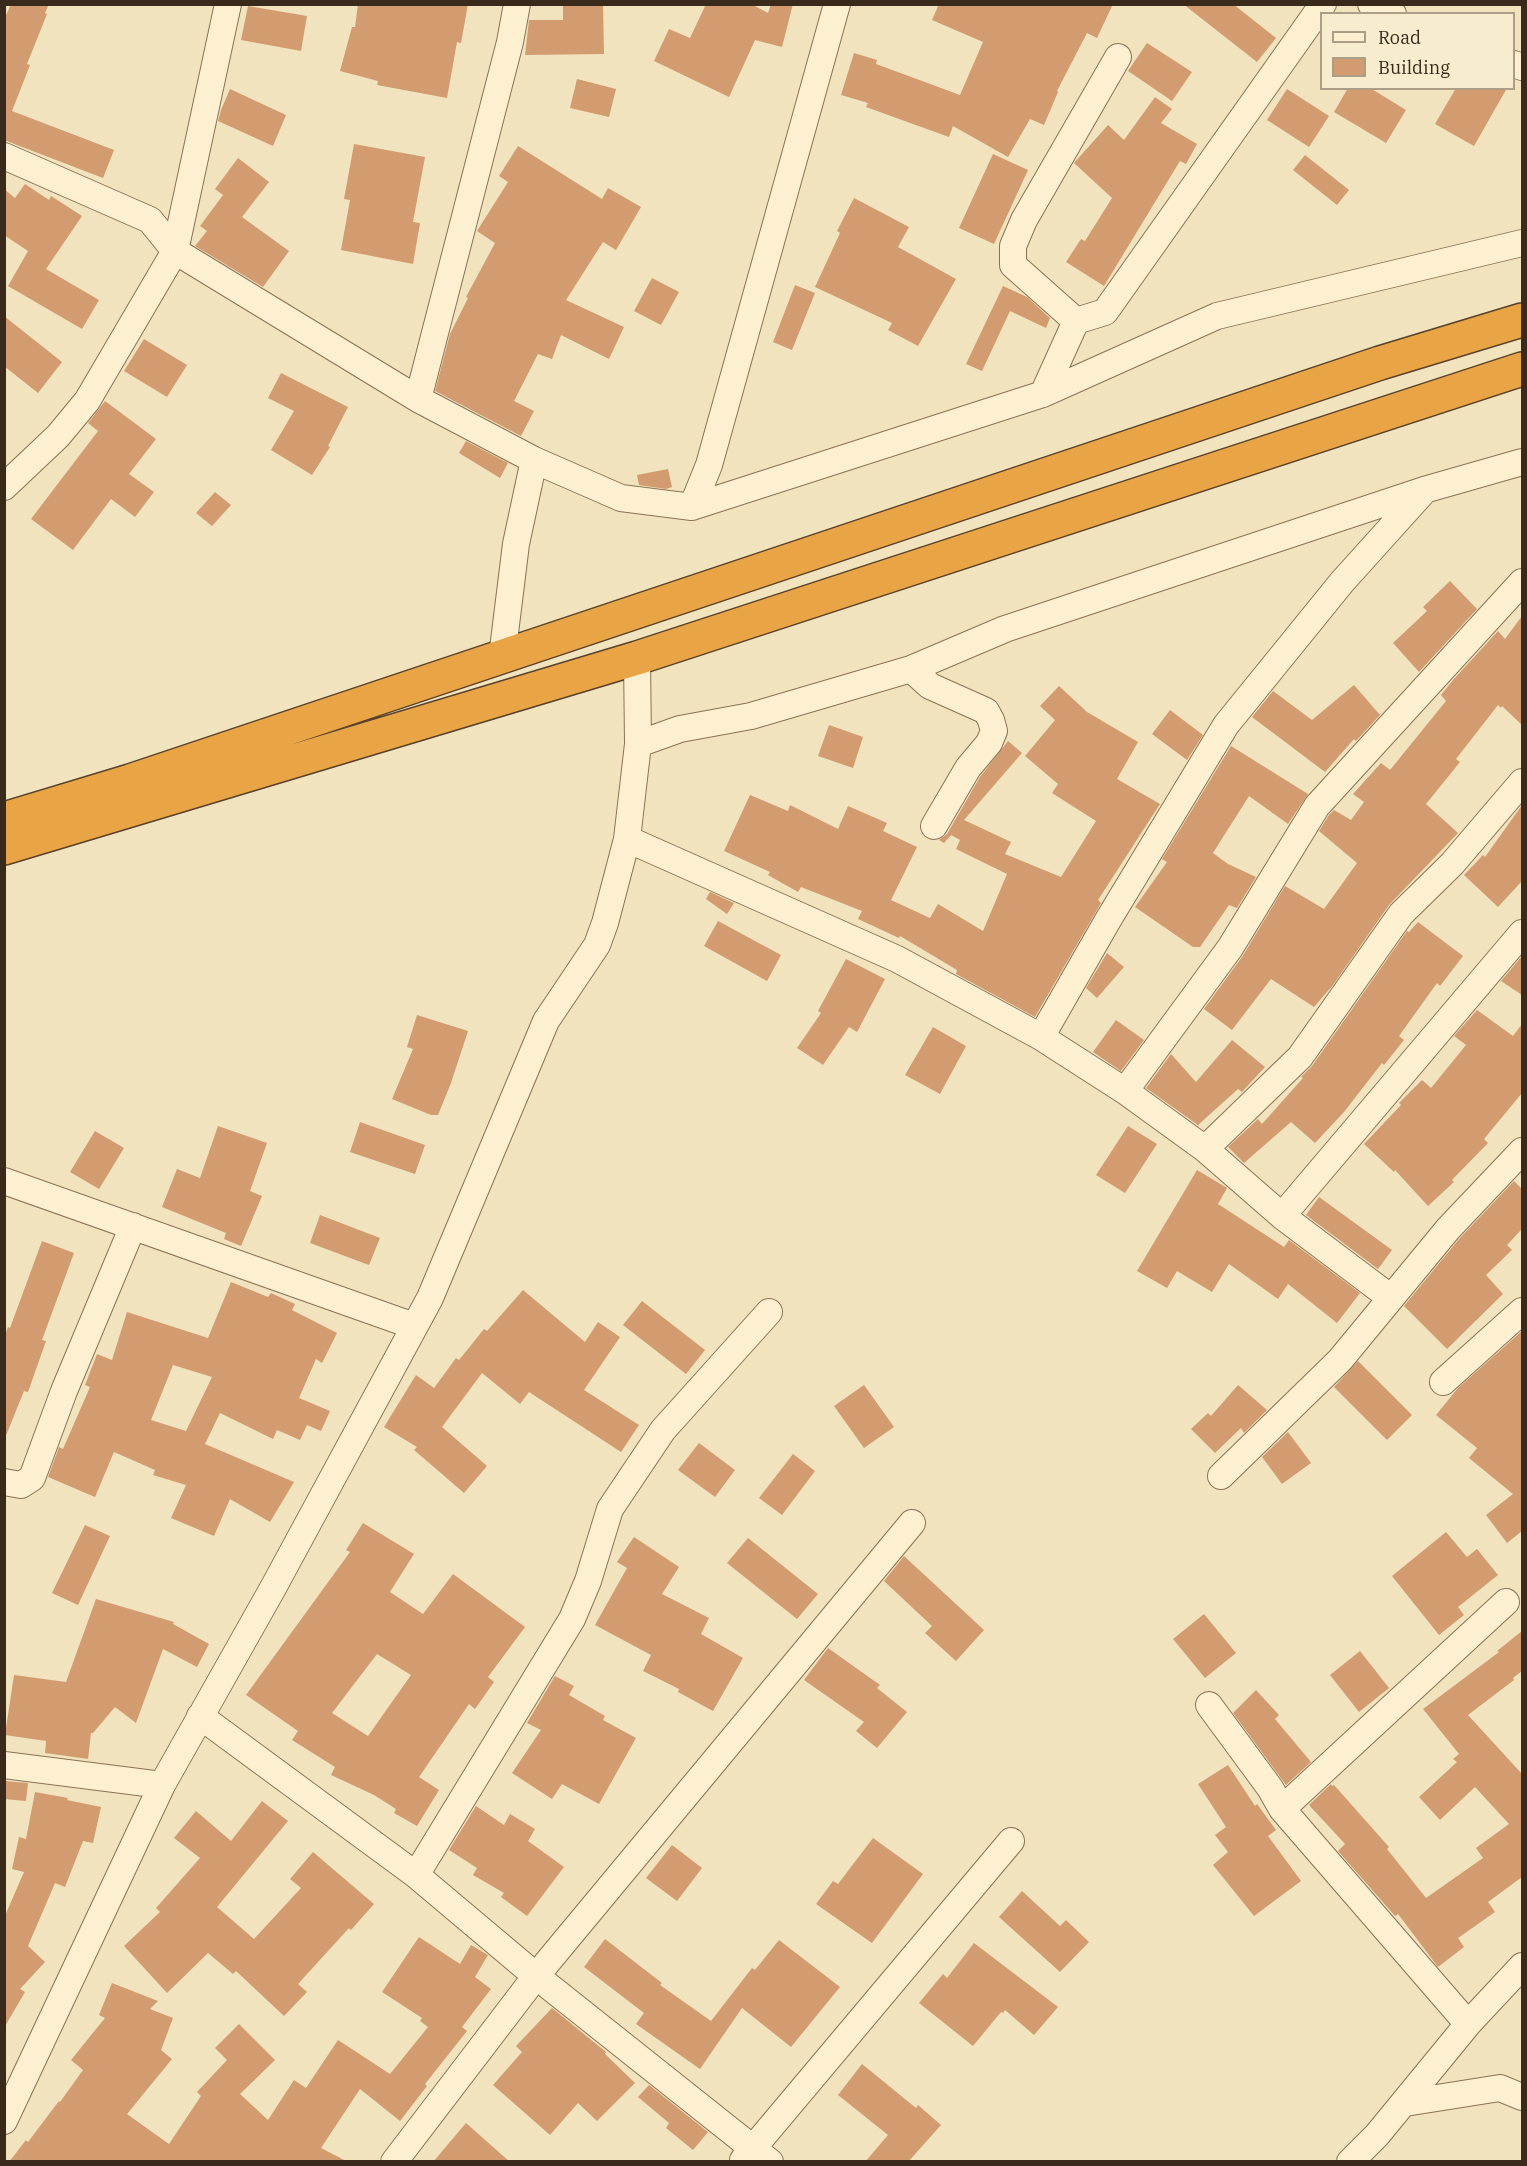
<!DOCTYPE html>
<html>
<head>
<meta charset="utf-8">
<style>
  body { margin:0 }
  #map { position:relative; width:1527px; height:2166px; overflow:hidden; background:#f1e3be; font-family:"IBM Plex Serif",serif }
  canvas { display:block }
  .frame { position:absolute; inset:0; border:6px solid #392a1b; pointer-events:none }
  .legend { position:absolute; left:1320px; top:12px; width:195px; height:78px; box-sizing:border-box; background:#f8ecce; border:2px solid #ac9e86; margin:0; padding:8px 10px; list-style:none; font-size:18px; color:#392a1b }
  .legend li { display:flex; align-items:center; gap:12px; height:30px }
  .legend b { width:30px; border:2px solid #ac9e86 }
</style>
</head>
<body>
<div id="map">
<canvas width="1527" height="2166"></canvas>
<div class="frame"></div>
<ul class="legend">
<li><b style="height:8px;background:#fcf0d1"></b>Road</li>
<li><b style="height:16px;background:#d39b70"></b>Building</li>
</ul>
</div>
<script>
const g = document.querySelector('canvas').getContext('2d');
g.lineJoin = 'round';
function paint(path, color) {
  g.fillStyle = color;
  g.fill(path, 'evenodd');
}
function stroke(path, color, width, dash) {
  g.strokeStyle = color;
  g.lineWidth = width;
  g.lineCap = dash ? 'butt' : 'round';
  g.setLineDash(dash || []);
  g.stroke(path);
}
const building = new Path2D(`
  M11,4h38l-4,9 2,1 -20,50 3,1 -18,46 102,39 -11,28 -99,-38v-120z
  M358,4h110l-7,39 -4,-1 -10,56 -70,-13 1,-4 -38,-10 12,-44h3z
  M563,4h40l1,50 -79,1 4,-35h34z
  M706,4h45l17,9 3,-9h22l-11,43 -27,-7 -26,57 -75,-36 15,-32 21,9z
  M939,4h174l-16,34 -10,-5 -30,58 1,1 -14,33 -14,-6 -22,38 -55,-31 -4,11 -83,-30 2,-4 -27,-8 13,-42 23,7 -1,4 84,31 23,-53 -51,-22z
  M1183,4h50l43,34 -19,24z
  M248,6l59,10 -6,35 -60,-11z
  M1147,43l45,29 -20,29 -44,-30z
  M577,79l39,10 -7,28 -39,-9z
  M1348,88h22l36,22 -20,33 -52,-31z
  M1456,88h51l-33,58 -39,-22z
  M230,89l56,26 -13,31 -55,-25 3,-11z
  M1287,89l42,27 -20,31 -42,-27z
  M1155,97l17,12 -11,14 36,21 -11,20 -6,-3 -76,125 -38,-24 15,-23 4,2 27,-43 -38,-35 34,-38 16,15z
  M354,144l71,13 -12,65 7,1 -7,41 -72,-14 9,-50 -6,-1z
  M518,146l84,53 6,-11 33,19 -25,43 -13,-8 -37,58 58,27 -15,32 -48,-24 -9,24 -14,-5 -24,47 20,10 -13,25 -86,-45 15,-57 18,-36 -2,-1 29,-54 -18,-12 31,-49 -9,-6z
  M993,154l35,16 -34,74 -35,-16z
  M1305,155l44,35 -12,15 -44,-35z
  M238,158l31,24 -27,35 47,34 -26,36 -68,-41 12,-15 -7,-5 23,-31 -8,-6z
  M25,184l24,16 2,-4 31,20 -36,53 53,31 -17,29 -74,-43 20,-35 -24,-16v-46l11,9z
  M854,198l55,29 -11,20 58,32 -38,67 -30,-16 4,-7 -77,-36 25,-54 -3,-2z
  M652,278l27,14 -18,33 -27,-14z
  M795,285l20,8 -23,57 -19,-8z
  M1003,286l24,11 23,21 -4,10 -36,-17 -28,60 -16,-7z
  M4,316l58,46 -24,31 -34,-27z
  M144,339l43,26 -20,32 -43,-26z
  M281,373l67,34 -20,39 2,1 -18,28 -41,-25 23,-39 -26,-13z
  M105,401l51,38 -27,35 25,18 -19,25 -24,-18 -38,51 -42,-31 67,-88 -10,-8z
  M466,441l42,22 -8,15 -41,-25z
  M668,469l4,18 -6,2 -27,-4 -2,-10z
  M215,492l16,13 -19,21 -16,-13z
  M1450,581l27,28 -58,63 -26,-29 34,-32 -4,-4z
  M1522,616v109l-20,-19 -1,2 -3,-3 -42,54 4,3 -34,42 32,29 -69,72 -56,80 -19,22 -43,-28 -39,51 -28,-21 38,-52 43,-71 39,23 33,-46 -38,-32 10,-16 5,-5 17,10 13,-18 -11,-8 28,-31 9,7 56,-69 -5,-6 12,-15 45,-49 7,8z
  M1354,685l26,30 -24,26 -2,-2 -29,33 -73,-55 21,-26 39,29z
  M1059,686l28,26 51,30 -21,37 43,25 -62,96 3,3 -66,114 -79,-43 1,-4 -57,-34 -1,2 -41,-19 4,-8 -61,-24 -3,5 -30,-17 2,-3 -46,-21 26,-56 38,16 2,-6 48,24 10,-23 39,17 -4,8 34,16 -26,53 39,18 8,-14 45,27 24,-57 -51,-25 4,-9 -9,-5 -7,8 -5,-3 8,-6 33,-57 28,-36 14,12 -58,67 47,22 -6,12 56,23 35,-56 -44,-28 6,-9 -33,-28 30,-36 -15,-14z
  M1170,710l33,25 -16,25 -35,-26z
  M829,725l34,12 -10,31 -35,-12z
  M1231,746l77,48 -20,30 -39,-28 -36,57 15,11 28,13 -19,31 -8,-3 -29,42h-7l-58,-40 32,-45 -5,-3z
  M1522,805v76l-24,26 -34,-32 19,-20 2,2z
  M710,892l24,11 -7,11 -21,-15z
  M718,921l63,34 -14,26 -63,-35z
  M1418,922l45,34 -23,30 -3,-3 -38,53 5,4 -20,25 -2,-2 -38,49 -29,31 -24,-21 -47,41 -16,-16 30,-28 4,5 41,-46 -2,-1 11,-11 95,-135 2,1z
  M1107,953l17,14 -27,31 -11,-10z
  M1522,956v39l-21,-14z
  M846,959l39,20 -28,53 -8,-5 -26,38 -26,-17 24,-35 -3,-2z
  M1477,1010l36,26 9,-12v69l-38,46 4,4 -36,37 2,2 -26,24 -33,-36 -1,2 -30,-28 37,-39 -2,-2 23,-23 9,8 35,-43 -12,-9z
  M417,1015l51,16 -17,52 -13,32h-7l-39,-16 21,-50 -6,-2z
  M1116,1020l28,20 -23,31 -28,-19z
  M933,1027l33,19 -26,48 -35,-19z
  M1232,1040l33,27 -23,25 -4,-3 -40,36 -52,-37 25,-34 25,28z
  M360,1122l65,23 -10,29 -65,-22z
  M218,1126l49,17 -17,48 12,5 -21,50 -17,-7 2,-6 -64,-26 15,-38 23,9z
  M1128,1126l29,18 -32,49 -29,-18z
  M95,1131l29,17 -25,41 -29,-17z
  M1197,1170l30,18 -9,16 66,43 5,-7 71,53 -23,30 -49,-39 -10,15 -49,-35 -17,28 -35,-21 -10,17 -30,-17z
  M1514,1181l8,8v40l-15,16 5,5 -26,25 17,19 -56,55 -43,-43 55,-67z
  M1319,1197l73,53 -14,19 -72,-54z
  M320,1215l60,23 -11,27 -59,-22z
  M42,1241l32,12 -32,87 4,1 -18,51 -4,-1 -19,47 -1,-100 4,-11 2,1z
  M231,1282l37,15 3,-4 24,11 -3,6 45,23 -15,30 -6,-4 -17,39 31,13 -9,20 -14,-6 -7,15 -23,-10 -4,9 -53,-26 -15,31 89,38 -24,40 -40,-23 -16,37 -43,-18 15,-33 -33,-10 2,-5 -41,-18 -19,45 -47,-20 11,-30 4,2 27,-62 -5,-2 12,-31 15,6 15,-48 81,26zM173,1365l39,12 -26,54 -35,-11z
  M523,1290l62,52 13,-20 22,15 -36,53 55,35 -18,27 -92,-60 -9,12 -38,-31 -40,54 45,39 -23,27 -50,-43 3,-3 -33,-20 32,-52 18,13 22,-30 3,2 25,-31 3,2z
  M642,1301l63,49 -19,24 -63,-49z
  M1522,1331v200l-15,12 -21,-28 27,-21 -44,-36 8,-10 -41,-33 22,-27z
  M1358,1361l54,54 -25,25 -53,-53z
  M864,1385l30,42 -30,21 -30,-42z
  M1238,1385l29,25 -23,23 -3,-5 -26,25 -24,-24 17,-16 3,3z
  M1288,1432l23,31 -29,21 -20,-27z
  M699,1443l36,27 -20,27 -37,-27z
  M793,1454l22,17 -33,44 -23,-17z
  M363,1523l51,31 -24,38 33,22 30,-40 72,53 -37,50 6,5 -19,27 -6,-5 -50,73 20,13 -22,36 -23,-13 2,-4 -22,-14 -43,-20 4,-8 -43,-27 6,-9 -52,-36 104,-143 -4,-2zM377,1654l34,21 -43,61 -36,-23z
  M85,1525l25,11 -32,69 -26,-12z
  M1446,1532l21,25 10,-8 21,26 -40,32 6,8 -25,20 -47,-59z
  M634,1537l45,30 -17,27 47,24 -8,16 42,24 -30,53 -35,-19 1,-3 -36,-18 8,-16 -56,-30 32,-57 -10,-6z
  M748,1538l70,56 -21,25 -70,-56z
  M904,1556l80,74 -28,31 -31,-28 7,-7 -48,-45z
  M96,1599l78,23 -1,2 36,20 -12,23 -34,-18 -27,74 -21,-16 -22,26h-2l-3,26 -43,-6 1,-12 -41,-6 9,-60 52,7z
  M1204,1614l32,39 -31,25 -32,-39z
  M1522,1631v40l-9,7 1,2 -46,35 54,59v103l-34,25 7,10 -37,26 6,9 -26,20 -40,-53 -3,2 -57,-65 7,-7 -36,-39 22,-21 1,2 2,-1 55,62 -2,2 39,49 57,-40 -7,-10 33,-24 -34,-37 -35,33 -21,-23 38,-35 -4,-3 6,-5 -36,-45 76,-57 -2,-1z
  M828,1648l52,37 -3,3 30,24 -30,36 -21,-17 8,-9 -60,-42z
  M1360,1651l29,37 -30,24 -29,-37z
  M555,1676l19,10 -5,9 36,21 -2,4 33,18 -37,66 -37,-20 -10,15 -40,-26 29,-43 -14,-7z
  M1256,1690l23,25 -4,4 36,43 -25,23 -53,-72z
  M1228,1765l27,41 2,-2 19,26 -8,6 33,45 -47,35 -41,-51 15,-13 -13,-17 11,-8 -28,-43z
  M4,1781l24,2 -2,18 -22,-2z
  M35,1792l33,6 -1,2 34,7 -8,36 -10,-2 -18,46 -10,-4 -27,63 17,16 -25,27 5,3 -21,36v-110l20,-46 -12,-3 7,-32 7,2z
  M262,1801l26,20 -71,86 37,32 47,-51 -11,-9 23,-27 61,52 -23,26 -2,-2 -51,56 9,8 -23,24 -48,-45 -3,3 -25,-21 -41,40 -43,-47 36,-34 -4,-4 44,-50 -26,-20 22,-27 35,30z
  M476,1806l28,19 6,-11 25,15 -7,12 36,26 -37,49 -26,-19 3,-4 -31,-18 4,-7 -28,-18z
  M873,1838l50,36 -51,69 -56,-39 17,-23 5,3z
  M672,1845l30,23 -25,33 -31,-23z
  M1022,1891l38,35 6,-6 23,22 -29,30 -61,-55z
  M419,1937l41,27 11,-19 17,10 -13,22 16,12 -29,38 5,4 -42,53 2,2 -27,35 -40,-32 -39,59 27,14h-339l17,-22 2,2 31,-41 1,1 23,-32 -12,-10 34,-42 -6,-3 13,-32 46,18 -8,8 23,9 -12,32 11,9 -45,55 42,30 32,-48 -4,-4 30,-32 -12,-12 24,-24 36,36 -35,34 28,26 26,-40 12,8 32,-48 52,34 38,-47 -8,-6 2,-3 -40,-26z
  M605,1939l57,44 -2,2 51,36 41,-53 3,2 24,-30 61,47 -49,60 -49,-39 -42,61 -64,-45 8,-11 -60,-46z
  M974,1943l84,64 -24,28 -29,-25 -2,3 -2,-1 -28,34 -54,-43 24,-29 4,4z
  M552,2008l54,44 -1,2 30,29 -38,38 -19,-18 -28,32 -57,-50 29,-33 -6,-6z
  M862,2064l54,44 2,-3 23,20 -33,37h-43l23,-27 -50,-40z
  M649,2085l59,47 -15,18 -27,-22 3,-5 -31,-26z
  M466,2123l44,39h-77z`);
const minor = new Path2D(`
  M1371,4l22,10
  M1514,64l8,3
  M4,156l146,64 25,31 243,148 116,61 87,38 71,9 351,-113 174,-78 305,-73
  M1076,321l-63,-56v-19l11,-26 94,-163
  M1043,394l33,-73 29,-9 218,-308
  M418,399l92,-357 7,-38
  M4,487l54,-51 29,-35 88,-150 53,-247
  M692,507l17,-42 128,-461
  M502,657l14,-113 18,-84
  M911,669l19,17 56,25 5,9 3,11 -5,12 -21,25 -34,58
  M638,744l42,-15 71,-13 160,-47 94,-40 419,-139 98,-28
  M627,839l270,120 144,78 84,54 80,58 77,67 109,82
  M1041,1037l67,-117 118,-195 116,-143 82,-91
  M1125,1091l105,-143 87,-142 205,-224
  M1205,1149l95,-92 101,-143 51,-50 70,-82
  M4,1181l410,145
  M1282,1216l240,-283
  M1443,1382l79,-71
  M1221,1476l119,-116 108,-131 74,-78
  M4,1482l17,3 11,-7 32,-87 69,-165
  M1209,1705l61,83 12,21 186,215
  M200,1716l216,159 120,101 234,186
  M4,1765l158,20
  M1282,1809l224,-207
  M416,1875l156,-256 16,-38 22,-72 53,-79 106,-118
  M1405,2103l95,-15 22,9
  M4,2121l158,-336 111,-197 157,-290 116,-277 51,-76 8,-22 22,-84 11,-95 -1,-86
  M743,2160l268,-319
  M394,2162l142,-186 376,-453
  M1350,2162l27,-27 91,-111 54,-58`);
const highway = new Path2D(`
  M4,819l126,-38 1250,-418 142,-43
  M4,848l633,-190 885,-289`);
paint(building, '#d39b70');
stroke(minor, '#8b7255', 28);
stroke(highway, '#58402a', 36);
stroke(minor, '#fcf0d1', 26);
stroke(highway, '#e9a446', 33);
</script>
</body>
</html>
